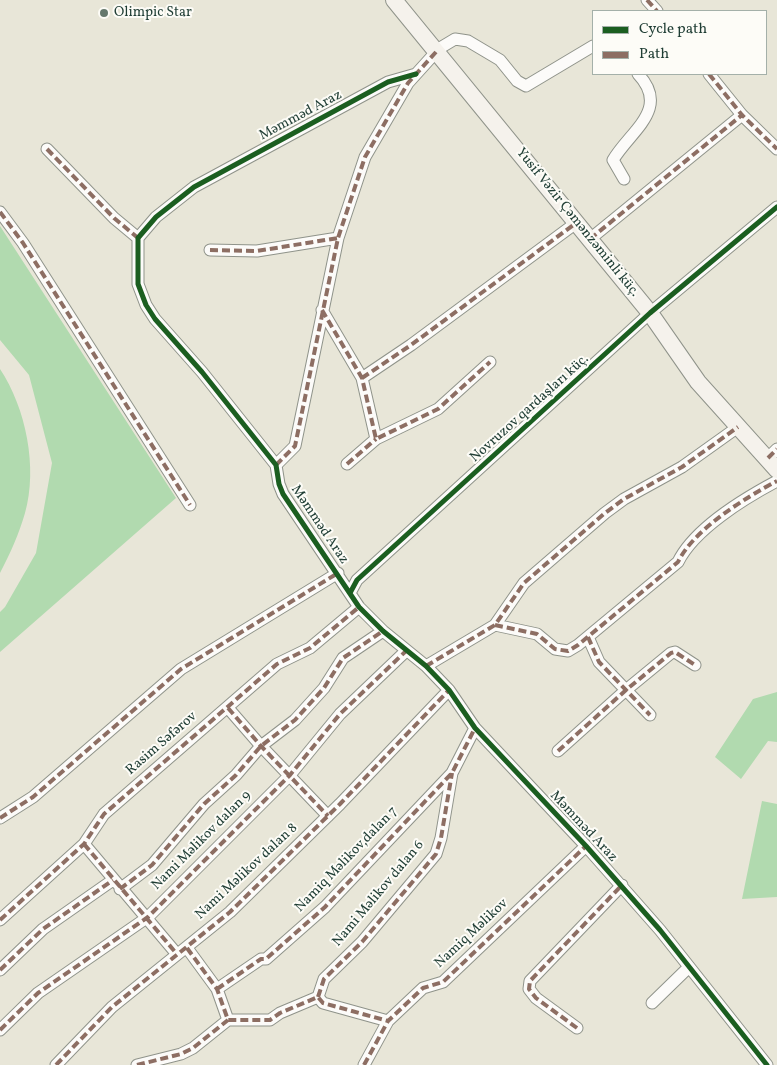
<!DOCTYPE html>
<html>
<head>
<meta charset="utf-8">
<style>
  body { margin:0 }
  #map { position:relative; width:777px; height:1065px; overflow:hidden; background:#e8e6d8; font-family:Vollkorn,serif }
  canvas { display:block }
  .legend { position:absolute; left:592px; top:10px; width:175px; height:65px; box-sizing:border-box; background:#fdfcf7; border:1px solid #a4b0a9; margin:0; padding:6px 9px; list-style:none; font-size:15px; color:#1f3d34 }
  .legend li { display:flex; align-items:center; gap:10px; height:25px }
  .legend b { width:25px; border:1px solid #a4b0a9 }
</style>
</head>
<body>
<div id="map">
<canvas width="777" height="1065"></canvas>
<ul class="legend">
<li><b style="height:6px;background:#1b5e20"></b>Cycle path</li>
<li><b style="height:6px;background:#8d6e63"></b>Path</li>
</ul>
</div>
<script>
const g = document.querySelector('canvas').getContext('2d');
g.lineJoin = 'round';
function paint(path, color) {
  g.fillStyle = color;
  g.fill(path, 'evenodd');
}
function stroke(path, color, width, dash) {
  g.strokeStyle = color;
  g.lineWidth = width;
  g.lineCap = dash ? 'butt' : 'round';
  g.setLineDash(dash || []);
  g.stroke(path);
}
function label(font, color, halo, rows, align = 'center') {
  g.font = font + ' Vollkorn,serif';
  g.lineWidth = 4;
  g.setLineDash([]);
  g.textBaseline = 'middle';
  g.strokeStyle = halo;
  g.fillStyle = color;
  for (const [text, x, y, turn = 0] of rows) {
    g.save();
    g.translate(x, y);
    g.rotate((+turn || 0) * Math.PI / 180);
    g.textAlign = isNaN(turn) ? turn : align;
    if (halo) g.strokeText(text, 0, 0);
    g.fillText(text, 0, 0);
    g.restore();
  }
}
const green = new Path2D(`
  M0,226l176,272 -176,154v-40l5,-5 31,-54 16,-90 -23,-88 -29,-35z
  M0,369c26,39 38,99 25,144 -6,21 -15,41 -25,60z
  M777,692v50l-9,-1 -27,38 -26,-22 38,-58z
  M762,801l15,3v93l-35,2z`);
const minor = new Path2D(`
  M647,0l10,11
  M435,51l20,-12 13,2 32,19 17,21 9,5 67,-40
  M416,74l-28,8 -194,105 -38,30 -18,21v46l8,21 9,14 47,53 74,93 3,19 4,10 76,113 24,24 43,35 23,24 26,38 111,118 74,84 107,135
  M709,74l33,41 35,34
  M47,149l67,69 24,20
  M624,179l-11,-19c17,-29 58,-51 25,-86
  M0,212l23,31 167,262
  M590,239l152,-124
  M210,250l47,1 81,-13
  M322,310l40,68 14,61 62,-30 52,-47
  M362,378l49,-33 165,-122
  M768,458l9,-9
  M347,464l29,-25
  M276,465l19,-19 43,-208 27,-81 43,-74 28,-31
  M350,593l7,-13 293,-267 127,-106
  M495,625l42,9 18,15 13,2 10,-6 100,-83c16,-33 67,-64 99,-81
  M588,637l11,25 51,53
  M426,666l69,-41 29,-42 81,-70 19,-14 58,-32 56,-40
  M228,708l33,38 67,70
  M558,751l68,-61 45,-37 4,-1 20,13
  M0,818l33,-21 148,-128 157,-96
  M84,844l92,109
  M120,889l32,-24 52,-61 32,-29 25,-29 34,-26 29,-32 19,-30 40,-27
  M0,920l84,-76 20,-30 173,-150 33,-16 49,-41
  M187,948l30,41 11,31h42l10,-7 38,-16 5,6 65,18
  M0,970l43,-41 70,-49
  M217,989l44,-30h5l59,-52 127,-134 23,-45
  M318,997l6,-18 38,-37 74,-88 5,-16 11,-65
  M652,1003l37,-36
  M577,1028l-41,-30 -7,-9 1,-8 92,-96
  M0,1030l38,-37 110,-76 142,-142 50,-61 66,-63
  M56,1065l56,-58 118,-95 110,-108 109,-114
  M137,1065l44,-11 12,-6 35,-28
  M364,1065l24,-44 35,-33 20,-6 143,-136`);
const secondary = new Path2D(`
  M394,0l256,313 48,69 79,88`);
const quiet = new Path2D(`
  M647,0l10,11
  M709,74l33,41 35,34
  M47,149l67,69 24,20
  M0,212l23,31 167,262
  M590,239l152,-124
  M210,250l47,1 81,-13
  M322,310l40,68 14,61 62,-30 52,-47
  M362,378l49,-33 165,-122
  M768,458l9,-9
  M347,464l29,-25
  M276,465l19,-19 43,-208 27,-81 43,-74 28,-31
  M495,625l42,9 18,15 13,2 10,-6 100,-83c16,-33 67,-64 99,-81
  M588,637l11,25 51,53
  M426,666l69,-41 29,-42 81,-70 19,-14 58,-32 56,-40
  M228,708l33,38 67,70
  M558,751l68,-61 45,-37 4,-1 20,13
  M0,818l33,-21 148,-128 157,-96
  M84,844l92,109
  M120,889l32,-24 52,-61 32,-29 25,-29 34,-26 29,-32 19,-30 40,-27
  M0,920l84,-76 20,-30 173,-150 33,-16 49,-41
  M187,948l30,41 11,31h42l10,-7 38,-16 5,6 65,18
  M0,970l43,-41 70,-49
  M217,989l44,-30h5l59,-52 127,-134 23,-45
  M318,997l6,-18 38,-37 74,-88 5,-16 11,-65
  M577,1028l-41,-30 -7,-9 1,-8 92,-96
  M0,1030l38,-37 110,-76 142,-142 50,-61 66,-63
  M56,1065l56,-58 118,-95 110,-108 109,-114
  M137,1065l44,-11 12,-6 35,-28
  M364,1065l24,-44 35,-33 20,-6 143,-136`);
const cycleway = new Path2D(`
  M416,74l-28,8 -194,105 -38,30 -18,21v46l8,21 9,14 47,53 74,93 3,19 4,10 76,113 24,24 43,35 23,24 26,38 111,118 74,84 107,135
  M350,593l7,-13 293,-267 127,-106`);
const markers = [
  [104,13,5,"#65786d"]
];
const poiNames = [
  ["Olimpic Star",114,13]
];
const streetNames = [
  ["Məmməd Araz",301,116,-28],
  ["Yusif Vəzir Çəmənzəminli küç.",577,223,51],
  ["Novruzov qardaşları küç.",530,409,-42],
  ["Məmməd Araz",319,525,56],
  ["Rasim Səfərov",162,744,-41],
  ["Məmməd Araz",583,827,47],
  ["Nami Məlikov dalan 9",202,841,-45],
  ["Namiq Məlikov,dalan 7",347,860,-46],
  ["Nami Məlikov dalan 8",247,872,-43],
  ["Nami Məlikov dalan 6",379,894,-50],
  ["Namiq Məlikov",472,934,-43]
];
paint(green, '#b1daaf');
stroke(minor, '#8f938a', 13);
stroke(secondary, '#8f938a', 18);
stroke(minor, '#fcfbf9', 11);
stroke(secondary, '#f5f2ec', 16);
stroke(quiet, '#8d6e63', 4, [8, 4]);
stroke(cycleway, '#1b5e20', 5);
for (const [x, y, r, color] of markers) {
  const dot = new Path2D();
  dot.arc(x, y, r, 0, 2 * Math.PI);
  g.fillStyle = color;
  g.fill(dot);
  stroke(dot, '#fdfcf7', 2);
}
label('14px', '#1f3d34', '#fdfcf7', poiNames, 'left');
label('14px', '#1f3d34', '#fdfcf7', streetNames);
</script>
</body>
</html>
